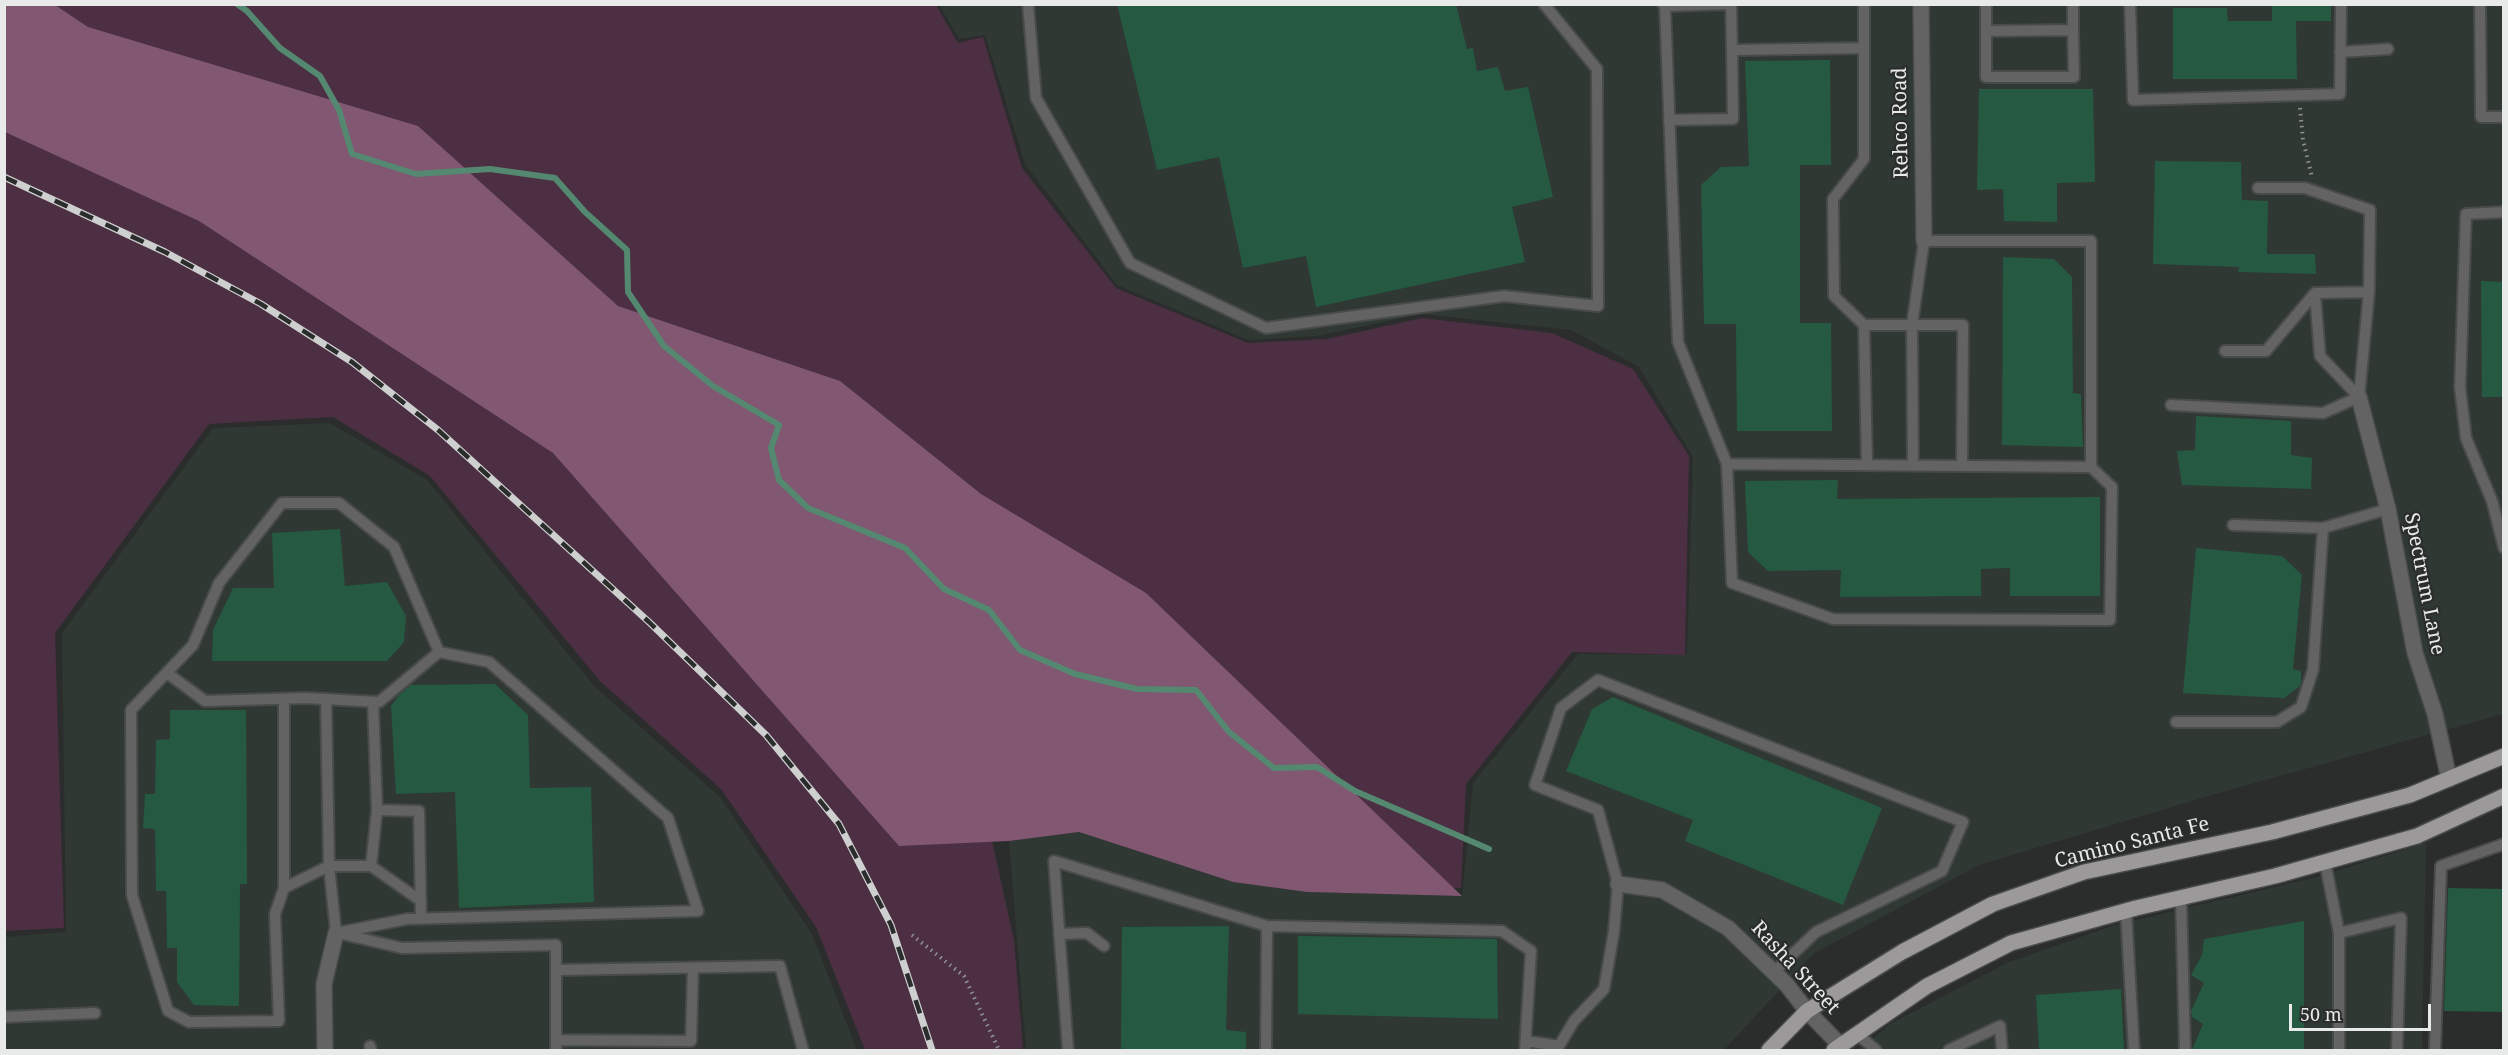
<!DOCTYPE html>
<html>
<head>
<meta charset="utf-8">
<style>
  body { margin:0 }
  #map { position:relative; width:2508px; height:1055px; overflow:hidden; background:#2b2d2c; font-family:"Noto Serif",serif }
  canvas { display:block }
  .frame { position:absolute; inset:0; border:6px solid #e8eae9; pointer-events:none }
  .scale { position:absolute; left:2289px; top:1004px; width:142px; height:27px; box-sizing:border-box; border:3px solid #e8eae9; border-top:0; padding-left:8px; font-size:18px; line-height:21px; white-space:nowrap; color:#e8eae9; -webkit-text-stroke:4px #2b2d2c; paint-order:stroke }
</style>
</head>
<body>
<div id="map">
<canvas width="2508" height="1055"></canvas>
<div class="frame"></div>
<div class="scale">50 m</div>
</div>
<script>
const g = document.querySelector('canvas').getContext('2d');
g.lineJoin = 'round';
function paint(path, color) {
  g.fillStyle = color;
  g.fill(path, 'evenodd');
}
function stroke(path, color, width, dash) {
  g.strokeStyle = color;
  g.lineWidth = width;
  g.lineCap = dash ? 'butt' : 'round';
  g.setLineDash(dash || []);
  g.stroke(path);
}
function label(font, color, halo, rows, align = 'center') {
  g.font = font + ' "Noto Serif",serif';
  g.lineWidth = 4.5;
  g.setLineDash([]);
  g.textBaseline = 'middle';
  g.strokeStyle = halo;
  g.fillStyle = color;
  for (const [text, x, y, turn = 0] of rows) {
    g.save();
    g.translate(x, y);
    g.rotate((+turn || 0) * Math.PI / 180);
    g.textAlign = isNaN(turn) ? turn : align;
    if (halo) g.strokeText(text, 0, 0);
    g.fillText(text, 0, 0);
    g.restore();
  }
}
const built = new Path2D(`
  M939,5h1564v709l-288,80 -236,71 -166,89 -89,96h-698l-17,-209 70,-9 154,50 74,10 155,4 11,-113 105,-129 109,1 6,-198 -54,-90 -68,-37 -150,-16 -104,22 -69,4 -131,-55 -92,-121 -40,-129 -26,4z
  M330,423l97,57 167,206 126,111 92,137 45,116h-852v-113l61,-5 -4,-299 151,-205z
  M2426,843l-4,207h-563l31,-26 119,-62 106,-37 202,-48z`);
const green = new Path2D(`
  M4,5h932l22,38 25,-6 39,131 94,120 132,55 79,-4 95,-21 130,15 81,36 56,87 -4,199 -113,-3 -106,132 -5,104 -148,-1 -229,-59 -93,8 23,104 9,110h-158l-49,-123 -95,-138 -121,-108 -170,-205 -97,-59 -124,7 -154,209 9,295 -59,3z`);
const forest = new Path2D(`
  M5,4l50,1 33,22 330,99 200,180 222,75 141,113 165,99 316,303 -155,-4 -74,-10 -154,-50 -70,9 -110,5 -346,-393 -354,-232 -194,-89z`);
const stream = new Path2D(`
  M237,4l10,7 33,37 40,28 19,34 13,44 64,20 74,-5 65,9 30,34 42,38 1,42 36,54 49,40 66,39 -8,23 8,32 29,28 97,40 39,41 45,21 31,40 55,24 62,15 59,1 33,42 45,36 43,-1 38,24 134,58`);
const building = new Path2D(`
  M1117,4h339l11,45 6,-1 4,23 21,-4 7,24 23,-4 25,110 -41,10 13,55 -209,45 -10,-51 -63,12 -24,-111 -62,13z
  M2272,4h59v17h-35l1,58h-124v-71h54l1,13h44z
  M1830,60l1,105h-31v158h31l1,108h-95l-1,-107h-32l-3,-139 20,-18 28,-1 -4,-105z
  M1979,89h114l2,93 -38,1v39l-53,-1 -1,-32 -26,1z
  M2155,161l86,1 1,38 26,1 -1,53h48l1,20 -78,-2 1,-5 -86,-3z
  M2003,257l51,2 18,18 1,116 8,1 2,53 -81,-2z
  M2481,281l23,1v115h-22z
  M2196,416l95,5v34l21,3 -1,31 -129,-4 -5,-34 18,-1z
  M1838,480l-1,19 263,-2v99h-90v-28l-29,1v27l-141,1 1,-27 -73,1 -20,-19 -3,-71z
  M340,529l5,57 42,-4 19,34 -2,26 -17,19h-175l1,-31 20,-42h41l-2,-55z
  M2196,548l86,8 20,19 -9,94 8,2v11l-1,4 -16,12 -101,-5z
  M495,684l33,31 2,73 61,-1 3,115 -135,6 -4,-116 -59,2 -5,-88 8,-11 12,-10z
  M1613,697l269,111 -39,97 -158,-64 8,-21 -127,-49 26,-62z
  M170,710h76l1,174h-7l-1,122 -45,-1 -17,-23v-34h-10l-1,-57h-10l-1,-62 -12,-1 2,-34h10l1,-54 14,-1z
  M2448,888l56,1v123l-60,-1z
  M2304,921v129h-112l11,-26 -11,-7 -1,-6 13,-28 -13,-8 11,-20 2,-16z
  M1229,926l-3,104 20,2v18h-125l1,-123z
  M1298,936l199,3 1,80 -200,-5z
  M2121,989l3,61h-85l-3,-55z`);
const path = new Path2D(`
  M2300,108l3,32 9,37
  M912,935l52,41 35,74`);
const service = new Path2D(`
  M1028,4l8,94 94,165 136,65 238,-32 94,10 -1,-237 -53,-65
  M1663,4l2,2 13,336 49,122 5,119 101,36 277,1 2,-133 -21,-20 -364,-3
  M1731,4l1,46 132,-2
  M1864,4v155l-31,40 1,97 30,29
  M1986,4v73h88l-1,-47 -87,1
  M2073,4v26
  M2130,4l3,96 207,-6 1,-90
  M2480,4l1,113h23
  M1665,6l61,-2
  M2340,52l48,-3
  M1669,120l64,-1 -1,-69
  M2258,188h47l65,22 -1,82 -54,1 5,63 39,41
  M2504,212l-38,2 -6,173 6,51 26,63 12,47
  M2225,351h41l49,-58
  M2359,397l10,-105
  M2171,405l152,8 36,-16
  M1867,465l-3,-140h99l-1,141
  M1913,466l-1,-141 12,-84h167v226
  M282,503h57l55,44 45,105 50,10 179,156 30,93 -291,8 -71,14 -7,-67 -45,22 -9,26 4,107 -90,1 -21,-11 -36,-116 -1,-185 62,-65 26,-62z
  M2233,525l90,3 65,-19
  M167,673l38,28 101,-3 73,4 60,-50
  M326,699l3,167h42l50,35
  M373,702l4,108 42,1 2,108
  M2176,722h101l24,-15 12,-37 10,-142
  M2325,862l14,71v117
  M371,866l6,-56
  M284,888v-189
  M2181,898l4,152
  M2126,911l8,139
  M1267,926l235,5 29,20 -6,99
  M2339,933l62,-15 -4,132
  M342,934l60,14 154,-3v105
  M1059,934l28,-1 17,13
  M556,970l224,-4 23,84
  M4,1017l91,-4
  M1857,1034l19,16
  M556,1040l135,1 2,-73
  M1526,1041l33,5 15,-25 30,-32 10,-58 4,-47 -20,-74 -63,-25 26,-77 37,-28 365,142 -21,49 -126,61 -42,40
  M370,1046l1,4
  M1068,1050l-14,-189 213,65 -1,124
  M1949,1050l51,-24 2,24
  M2435,1050l6,-184 63,-22`);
const minor = new Path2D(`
  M1921,4l3,237
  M2359,397l29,112 27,144 20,61 14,65
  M1618,884l44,6 66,38 59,57 20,26 33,34
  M325,1050l-1,-66 12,-51`);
const primary = new Path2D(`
  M1769,1050l38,-39 95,-59 91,-48 91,-32 188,-40 138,-37 94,-39
  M1834,1050l93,-64 84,-43 125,-35 139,-32 142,-40 87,-40`);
const rail = new Path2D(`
  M4,177l161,75 96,52 91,58 86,68 211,192 117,113 73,89 52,101 41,125`);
const streetNames = [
  ["Rehco Road",1901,123,-91],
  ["Spectrum Lane",2424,584,79],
  ["Camino Santa Fe",2132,843,-14],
  ["Rasha Street",1795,968,47]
];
paint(built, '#2f3833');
paint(green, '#4c2f42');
paint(forest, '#815772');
stroke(stream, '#558870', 6);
paint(building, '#255942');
stroke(service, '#494b4a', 14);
stroke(minor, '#494b4a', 18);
stroke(primary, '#494b4a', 18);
stroke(path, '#919392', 4, [1.5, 4.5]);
stroke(service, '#646364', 10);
stroke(minor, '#646364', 15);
stroke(primary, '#9b999a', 15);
stroke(rail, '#ced0cf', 7);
stroke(rail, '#2b2d2c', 4.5, [14]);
label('20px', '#e8eae9', '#2b2d2c', streetNames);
</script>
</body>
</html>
